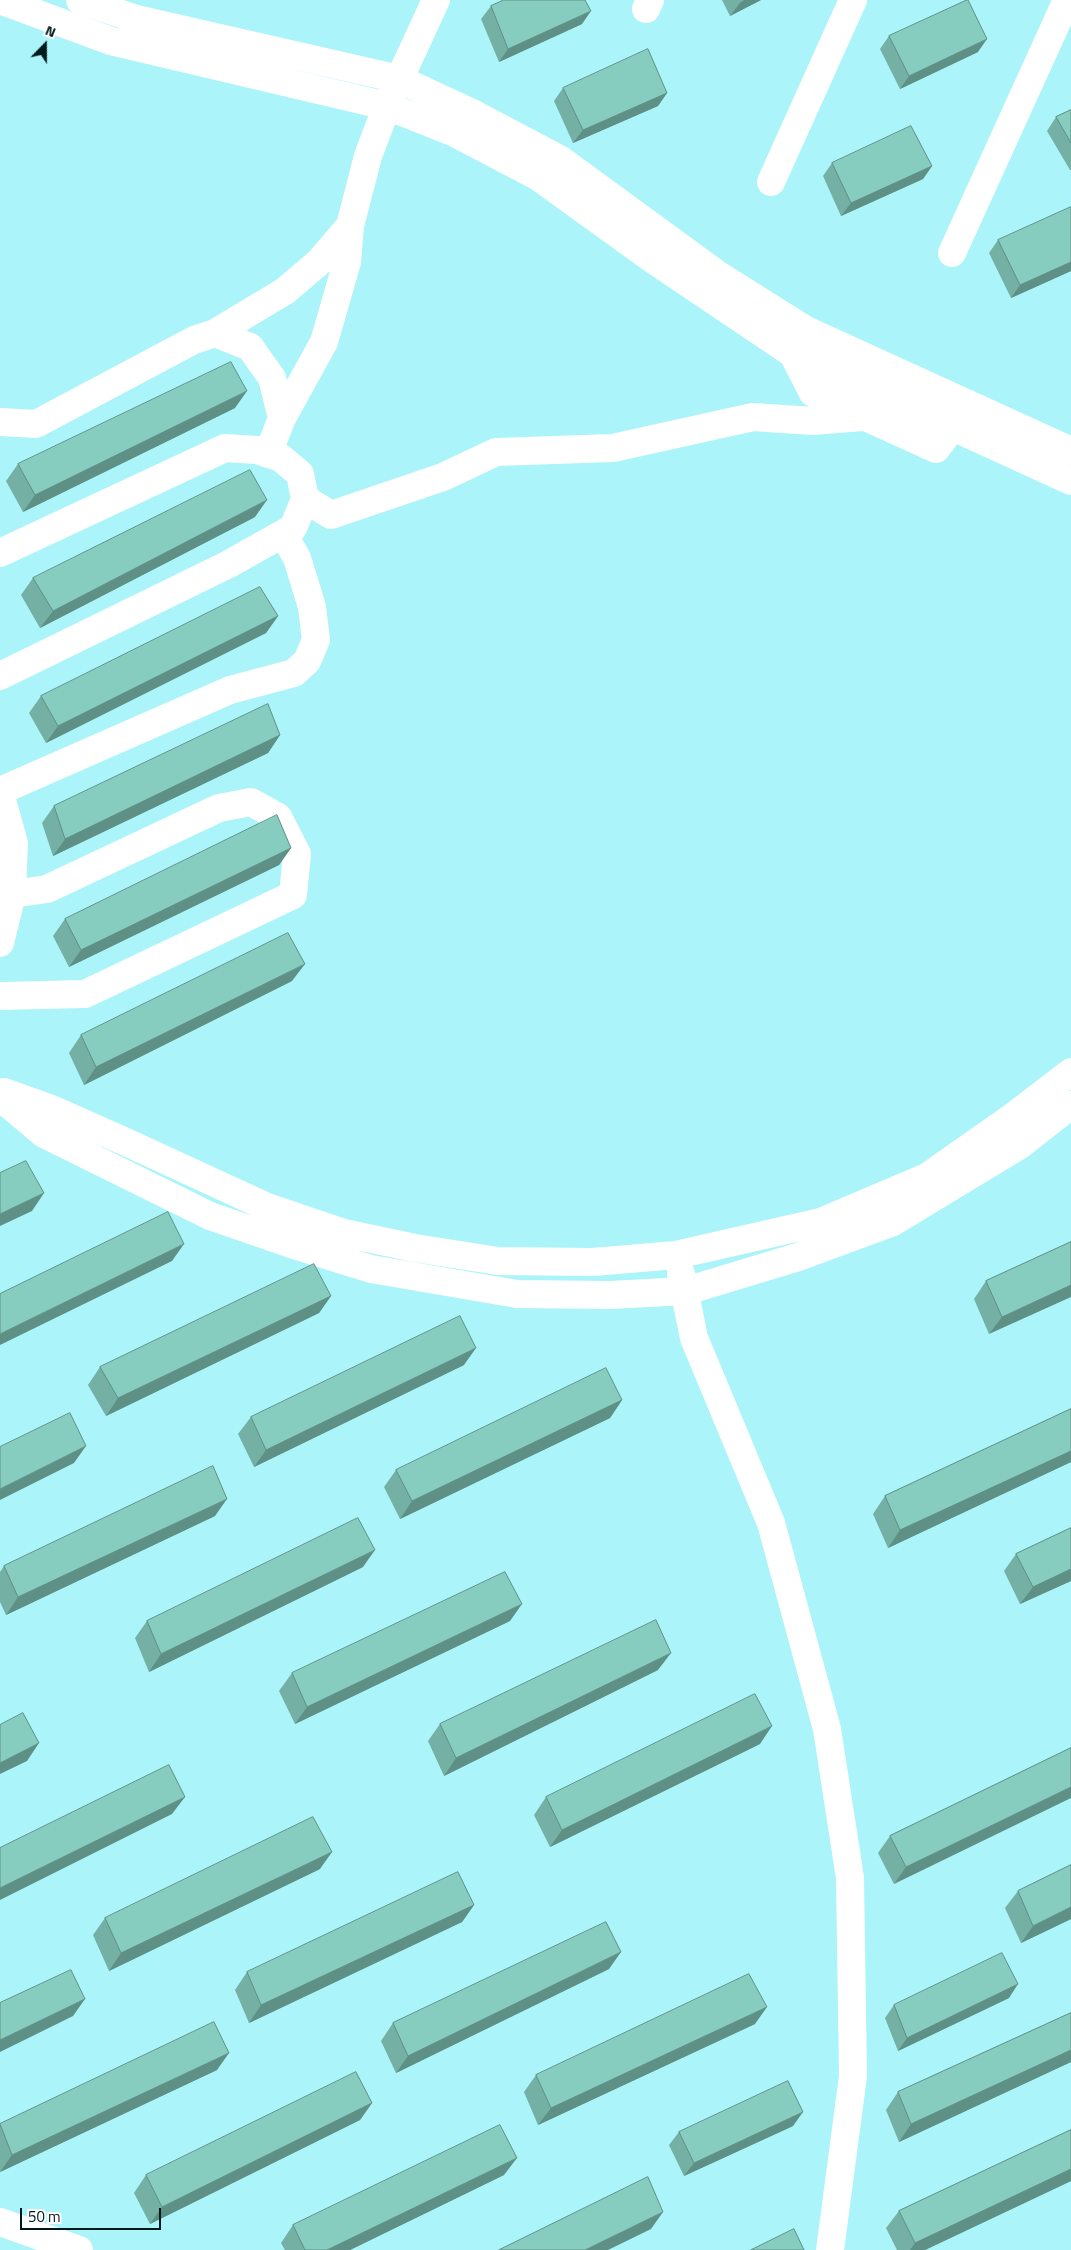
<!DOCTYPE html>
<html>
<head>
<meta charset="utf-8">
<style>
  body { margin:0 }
  #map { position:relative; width:1071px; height:2250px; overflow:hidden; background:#abf4f9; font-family:"Titillium Web",sans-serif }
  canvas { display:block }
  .north { position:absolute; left:20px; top:20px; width:50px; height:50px; -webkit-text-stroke:4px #fff; paint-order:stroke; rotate:22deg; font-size:14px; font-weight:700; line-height:20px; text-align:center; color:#001a1c }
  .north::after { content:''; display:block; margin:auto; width:18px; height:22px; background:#001a1c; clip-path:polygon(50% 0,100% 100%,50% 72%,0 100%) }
  .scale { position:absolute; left:20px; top:2208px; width:141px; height:22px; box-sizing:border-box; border:2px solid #001a1c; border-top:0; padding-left:6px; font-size:15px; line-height:18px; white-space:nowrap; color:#001a1c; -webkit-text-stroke:4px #fff; paint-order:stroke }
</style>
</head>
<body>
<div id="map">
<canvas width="1071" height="2250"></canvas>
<div class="north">N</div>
<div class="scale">50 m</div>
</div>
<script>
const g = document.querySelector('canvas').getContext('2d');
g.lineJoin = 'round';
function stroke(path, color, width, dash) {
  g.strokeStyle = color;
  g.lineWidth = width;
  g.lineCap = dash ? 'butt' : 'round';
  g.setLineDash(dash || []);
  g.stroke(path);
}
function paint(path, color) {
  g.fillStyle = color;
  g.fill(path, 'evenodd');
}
const minor = new Path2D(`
  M0,0l111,41 276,65 68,27 82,43 115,83 141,95 278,127
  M80,0l56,19 263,60 73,34 89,47 156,114 89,56 265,121
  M646,9l4,-9
  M771,182l82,-182
  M952,253l115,-253
  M215,333l70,-42 34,-29 31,-36 18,-70 19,-50 49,-106
  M795,349l-2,5 20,39 123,56 16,-21 8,-17
  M282,418l42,-76 23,-80 3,-36
  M0,422l36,2 158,-84 21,-7 35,14 22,31 10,40 -14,36
  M305,499l26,16 112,-38 53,-25 117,-4 140,-31 60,4 49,-4
  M0,553l225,-105 32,2 24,8 19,16 5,25 -12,29 -64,36 -229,112
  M0,791l230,-101 64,-17 13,-12 9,-21 -4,-33 -15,-49 -14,-24
  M0,793l14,50 -2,51 -12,49
  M0,996l85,-2 208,-99 4,-41 -19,-37 -27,-15 -32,6 -172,81 -35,5
  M4,1092l50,18 72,32 141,65 77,26 71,15 83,13 95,1 83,-7 145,-33 106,-45 84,-59 60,-46
  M0,1097l44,37 166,82 90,31 71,22 146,25 93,1 76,-4 112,-34 95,-35 127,-77 51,-40
  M681,1274l13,64 77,185 56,206 23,149 3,198 -23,174
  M0,2222l79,28`);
const wall = new Path2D(`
  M722,0h39l-31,16z
  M491,6l91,18 -83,38 -18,-43z
  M889,36l89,16 -78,37 -20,-40z
  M563,88l104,5 -9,13 -85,37 -19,-42z
  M1071,110v60h-1l-23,-39 9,-14z
  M832,163l100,3 -9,13 -82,37 -18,-40z
  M998,240l73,31 -60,27 -22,-45z
  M235,408l-212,104 -17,-31 12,-17z
  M255,517l-215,111 -19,-33 12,-17z
  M278,616l-12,17 -220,110 -17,-30 12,-17z
  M280,735l-12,18 -215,103 -11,-33 12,-17z
  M291,848l-12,17 -210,102 -16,-31 12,-17z
  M292,981l-208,104 -15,-32 12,-18z
  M1071,1242l-82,92 -15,-35 12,-18z
  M331,1296l-12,17 -213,103 -18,-31 12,-18z
  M464,1365l-210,102 -16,-33 13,-17z
  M622,1400l-12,18 -210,101 -16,-32 12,-17z
  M1071,1409v53l-183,86 -15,-34 12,-18z
  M215,1516l-209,99 -6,-13v-30l4,-6z
  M1071,1528v53l-51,23 -16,-33 12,-17z
  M363,1567l-214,105 -14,-34 12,-17z
  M510,1621l-215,103 -16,-33 13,-18z
  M658,1670l-214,106 -16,-35 12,-17z
  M760,1744l-210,103 -16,-32 12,-18z
  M1071,1748l-177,136 -16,-31 12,-17z
  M1071,1865v54l-50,24 -16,-35 13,-17z
  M320,1869l-211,102 -16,-36 12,-17z
  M474,1905l-12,17 -213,101 -14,-33 12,-18z
  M609,1969l-213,104 -15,-32 12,-18z
  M1009,1998l-111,53 -13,-33 9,-13z
  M1071,2013v49l-172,80 -13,-32 12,-18z
  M755,2024l-217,101 -14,-33 12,-17z
  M217,2070l-217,102v-48z
  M372,2103l-12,17 -210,104 -16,-31 12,-18z
  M793,2126l-109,50 -15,-31 10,-13z
  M1071,2130v51l-146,69h-28l-11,-22 13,-17z
  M504,2175l-154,75h-65l-4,-7 12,-18z`);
const shadedWall = new Path2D(`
  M744,0h17l-31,16 10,-13z
  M591,11l-9,13 -83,38 9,-13z
  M987,39l-9,13 -78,37 9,-13z
  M667,93l-9,13 -85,37 10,-13z
  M932,166l-9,13 -82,37 10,-13z
  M1071,262v9l-60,27 9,-13z
  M247,391l-12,17 -212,104 12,-17z
  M267,500l-12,17 -215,111 13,-17z
  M278,616l-12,17 -220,110 12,-17z
  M280,735l-12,18 -215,103 12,-17z
  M291,848l-12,17 -210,102 12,-17z
  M305,964l-13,17 -208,104 12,-18z
  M44,1193l-12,18 -32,15v-12z
  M184,1244l-12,17 -172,84v-11z
  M1071,1285v12l-82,37 13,-17z
  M331,1296l-12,17 -213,103 12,-18z
  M476,1348l-12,17 -210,102 12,-17z
  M622,1400l-12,18 -210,101 12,-18z
  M86,1446l-12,17 -74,37v-11z
  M1071,1451v11l-183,86 12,-18z
  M227,1499l-12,17 -209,99 12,-18z
  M375,1550l-12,17 -214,105 12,-18z
  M1071,1569v12l-51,23 13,-17z
  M522,1604l-12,17 -215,103 12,-17z
  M671,1653l-13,17 -214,106 12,-18z
  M772,1726l-12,18 -210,103 12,-17z
  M39,1743l-12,18 -27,13v-11z
  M1071,1787v11l-177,86 12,-17z
  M185,1797l-13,17 -172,86v-12z
  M332,1852l-12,17 -211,102 12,-18z
  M474,1905l-12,17 -213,101 12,-18z
  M1071,1907v12l-50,24 12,-17z
  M621,1952l-12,17 -213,104 12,-17z
  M1018,1984l-9,14 -111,53 9,-13z
  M85,1999l-12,17 -73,36v-12z
  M767,2007l-12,17 -217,101 13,-17z
  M1071,2050v12l-172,80 12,-18z
  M229,2053l-12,17 -217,102 12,-17z
  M372,2103l-12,17 -210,104 12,-17z
  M803,2112l-10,14 -109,50 10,-13z
  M517,2158l-13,17 -154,75h-23z
  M1071,2169v12l-146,69h-15l5,-7z
  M663,2212l-12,17 -43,21h-23z`);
const building = new Path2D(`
  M504,0h81l6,11 -83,38 -17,-43z
  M967,0h1l19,39 -78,37 -20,-40z
  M648,49l19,44 -84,37 -20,-42z
  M1071,110v33l-15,-26z
  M911,126l21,40 -81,37 -19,-40z
  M1071,207v55l-51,23 -22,-45z
  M231,362l16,29 -212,104 -17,-31z
  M250,470l17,30 -214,111 -20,-33z
  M260,587l18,29 -220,110 -17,-30z
  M268,704l12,31 -215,104 -11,-33z
  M277,815l14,33 -210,102 -16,-31z
  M288,933l17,31 -209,103 -15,-32z
  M26,1161l18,32 -44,21v-41z
  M168,1212l16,32 -184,90v-40z
  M1071,1242v43l-69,32 -16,-36z
  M314,1264l17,32 -213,102 -18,-31z
  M460,1316l16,32 -210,102 -15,-33z
  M606,1368l16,32 -210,101 -16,-31z
  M1071,1409v42l-171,79 -15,-34z
  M70,1413l16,33 -86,43v-42z
  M213,1466l14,33 -209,98 -14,-31z
  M358,1518l17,32 -214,104 -14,-33z
  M1071,1528v41l-38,18 -17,-33z
  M505,1572l17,32 -215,103 -15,-34z
  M656,1620l15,33 -215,105 -16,-34z
  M755,1694l17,32 -210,104 -16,-33z
  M23,1713l16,30 -39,20v-38z
  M1071,1748v39l-165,80 -16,-31z
  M169,1765l16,32 -185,91v-40z
  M313,1817l19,35 -211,101 -16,-35z
  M1071,1865v42l-38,19 -15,-35z
  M458,1872l16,33 -213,100 -14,-33z
  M606,1922l15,30 -213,104 -15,-33z
  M1002,1953l16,31 -111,54 -13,-33z
  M71,1970l14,29 -85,41v-37z
  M749,1974l18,33 -216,101 -15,-33z
  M1071,2013v37l-160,74 -13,-32z
  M214,2022l15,31 -217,102 -12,-31z
  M356,2072l16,31 -210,104 -16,-32z
  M788,2081l15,31 -109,51 -15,-31z
  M500,2125l17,33 -190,92h-22l-12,-25z
  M1071,2130v39l-156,74 -16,-32z
  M648,2177l15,35 -78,38h-86z
  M794,2229l10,21h-53z`);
stroke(minor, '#fff', 28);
paint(wall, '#74b0a4');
paint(shadedWall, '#5e9086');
paint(building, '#87cdbf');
stroke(building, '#5e9086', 1);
</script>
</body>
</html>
